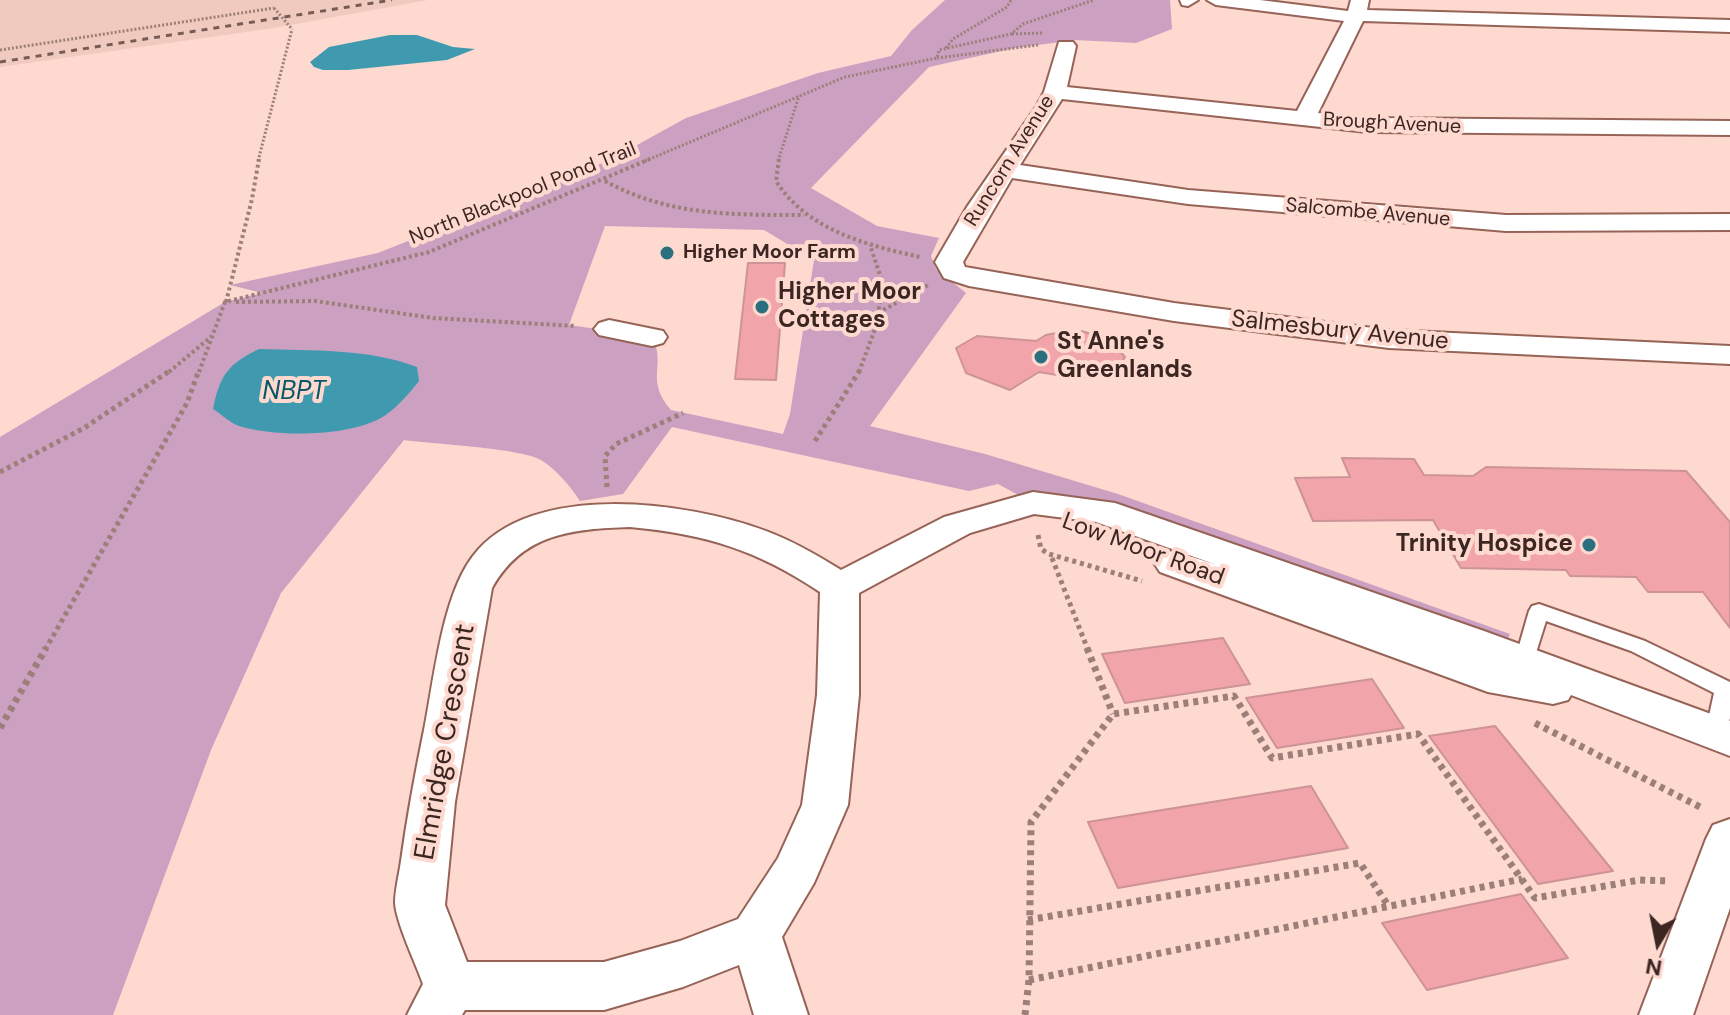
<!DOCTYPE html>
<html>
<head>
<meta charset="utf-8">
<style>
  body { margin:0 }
  #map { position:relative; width:1730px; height:1015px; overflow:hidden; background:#fdd9d0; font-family:"DM Sans",sans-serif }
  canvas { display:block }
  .north { position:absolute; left:1618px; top:903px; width:80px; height:80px; -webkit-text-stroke:6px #fdd9d0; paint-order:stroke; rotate:190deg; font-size:22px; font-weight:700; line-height:32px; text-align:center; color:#3c2621 }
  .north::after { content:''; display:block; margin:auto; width:28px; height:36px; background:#3c2621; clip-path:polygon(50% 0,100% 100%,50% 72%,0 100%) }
</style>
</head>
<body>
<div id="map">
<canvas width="1730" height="1015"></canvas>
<div class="north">N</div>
</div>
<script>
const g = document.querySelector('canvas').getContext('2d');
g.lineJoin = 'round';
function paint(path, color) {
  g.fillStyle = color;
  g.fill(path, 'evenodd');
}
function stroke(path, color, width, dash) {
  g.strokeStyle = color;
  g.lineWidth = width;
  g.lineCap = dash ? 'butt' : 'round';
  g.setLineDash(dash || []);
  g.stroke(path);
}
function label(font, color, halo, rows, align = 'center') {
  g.font = font + ' "DM Sans",sans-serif';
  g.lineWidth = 8;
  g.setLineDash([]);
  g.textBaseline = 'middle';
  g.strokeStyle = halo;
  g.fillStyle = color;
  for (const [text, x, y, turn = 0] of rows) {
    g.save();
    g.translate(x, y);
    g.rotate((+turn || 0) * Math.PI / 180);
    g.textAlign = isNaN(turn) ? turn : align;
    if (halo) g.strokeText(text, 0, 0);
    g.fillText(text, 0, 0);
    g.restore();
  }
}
const built = new Path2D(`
  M0,0h428l-154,28 -274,39z`);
const green = new Path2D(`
  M945,0h225l2,29 -36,14 -61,-3 -60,8 -86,19 -118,121 66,38 62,12 -8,18 5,13 30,24 -96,133 115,28 133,40 392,140 -8,19 -400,-142 -69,-8 -35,-19 -29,7 -297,-64 -49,67 -43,7c-10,-15 -23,-31 -39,-41 -21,-12 -108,-16 -137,-20l-123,153 -70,157 -98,265h-113v-578l225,-135 37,-9 -32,-8 148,-32 232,-93 76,-42 132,-45 73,-17 21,-26zM605,226l159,4 50,30 -24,154 -7,20 -112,-24c-27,-31 -4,-45 -19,-73l-83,-12z`);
const water = new Path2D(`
  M390,35h27l36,12 22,2 -28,11 -99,10h-25l-9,-3 -4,-5 19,-15z
  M259,349c53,2 108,-1 158,18l2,14c-11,14 -25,30 -40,38 -35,18 -104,18 -140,7 -9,-3 -18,-12 -26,-17 7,-34 15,-45 46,-60z`);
const building = new Path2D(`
  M748,263h37l-9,117 -41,-1z
  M1066,331h15l28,8 16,18 -7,11 -12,7 -31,3 -36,-6 -29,18 -44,-17 -10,-25 21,-12 59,5 10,-6z
  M1342,458l72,1 10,16 49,1 13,-9 200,4 44,51v106l-27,-36h-55l-12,-15 -66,-1 -4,-6 -105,-2 -28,-48 -120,1 -18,-43 55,-1z
  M1223,638l27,46 -125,19 -23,-49z
  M1372,679l32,49 -127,20 -31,-50z
  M1495,726l118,145 -75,13 -109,-148z
  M1311,786l37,62 -230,40 -30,-66z
  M1521,894l47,64 -141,32 -45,-67z`);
const pathFar3 = new Path2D(`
  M1012,34l30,-1
  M946,48l7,-9 54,-32 4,-7
  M0,50l274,-42
  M937,58l101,-13
  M258,161l34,-132
  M645,161l200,-84 92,-19 2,-8 72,-16 12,-10 71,-24
  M778,161l21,-65`);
const pathFar2 = new Path2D(`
  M779,159l-3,22c31,49 90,64 144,76
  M605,181c63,35 129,34 199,34
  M226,302l26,-103 7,-40
  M236,302l79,-1 118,17 143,8
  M878,313l50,-28
  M169,372l43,-36
  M199,372l26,-70 204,-50 221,-93
  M859,372l18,-48 5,-43 -12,-36`);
const pathFar1 = new Path2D(`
  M815,441l45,-71
  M0,472l84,-44 87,-58
  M607,487l-2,-31 11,-12 67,-31
  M1038,535l3,14 8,5 93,27
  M1052,558l36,92
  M45,650l142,-247 12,-33`);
const path = new Path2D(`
  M1087,648l26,66
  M1535,723l169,86
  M0,728l46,-80
  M1028,920l332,-57 29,44
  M1029,980l493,-101
  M1025,1015l4,-35 2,-158 82,-108 121,-18 38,62 146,-24 117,164 105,-18 30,1`);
const lane = new Path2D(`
  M1539,604l106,37 85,41v36l-6,22 -8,2 -8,-2 -3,-6 9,-41 -83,-42 -85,-30 -17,54h-14l-3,-5 17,-59 3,-5z`);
const street = new Path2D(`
  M1180,0h18l-10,6 -6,-1z
  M1207,0h53l88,11 3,-11h18l-2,10 363,10v12l-367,-11 -45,92 49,5 363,3v14l-363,-3 -305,-33 -42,66 168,25 318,25 224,-1v16l-224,1 -318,-27 -176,-26 -49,84 2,5 209,36 215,27 341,16v18l-341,-16 -215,-27 -205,-35 -25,-8 -9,-16 32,-55 69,-100 8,-15 15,-50h14l3,4 -9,41 230,24 47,-90 -128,-16z
  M609,320l54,11 4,6 -4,6 -11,3 -53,-11 -5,-6 5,-6z
  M1033,492l82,11 369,128 246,90v35l-159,-61 -3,5 -15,4 -65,-12 -328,-120 -6,-9 6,-9 13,-3 44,14 -121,-43 -62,-8 -64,19 -111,60v102l-11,110 -34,78 -32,54 26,78h-54l-15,-50 -56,22 -79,23h-139l-3,5h-55l16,-31c-7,-20 -27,-62 -28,-81 0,-13 4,-28 6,-42 6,-44 14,-87 23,-131 10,-50 18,-134 49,-174 58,-76 215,-54 293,-25 27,10 51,24 75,39l103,-53zM630,527c76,7 127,23 190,65l-3,103 -15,110 -24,53 -40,61 -58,22 -76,21h-137l-22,-57 10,-103 37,-214c31,-55 80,-59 138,-61z
  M1730,819v89l-37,107h-54l67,-176 7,-14z`);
const rail = new Path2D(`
  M0,62l392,-62`);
const pathBridge = new Path2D(`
  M274,8l18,21`);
const markers = [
  [667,253,8,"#2a6f7e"],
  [762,307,8,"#2a6f7e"],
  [1041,357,8,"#2a6f7e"],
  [1589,545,8,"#2a6f7e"]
];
const farStreetnames = [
  ["Brough Avenue",1392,124,3],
  ["Runcorn Avenue",1010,161,-58],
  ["North Blackpool Pond Trail",523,194,-22],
  ["Salcombe Avenue",1368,213,5]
];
const farPoinames = [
  ["Higher Moor Farm",683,253]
];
const poiNames = [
  ["Higher Moor",778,293],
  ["Cottages",778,321],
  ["St Anne's",1057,343],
  ["Greenlands",1057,371],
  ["Trinity Hospice",1573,545,"right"]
];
const streetNames = [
  ["Salmesbury Avenue",1340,331,6],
  ["Low Moor Road",1143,550,20]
];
const waterNames = [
  ["NBPT",294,392]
];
const nearStreetnames = [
  ["Elmridge Crescent",446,742,-80]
];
paint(built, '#f1cabf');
paint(green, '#cba0c0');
paint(water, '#3f9aaf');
paint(building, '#f1a5aa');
stroke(building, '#cd9397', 2);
stroke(lane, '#966356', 4);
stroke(street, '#966356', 4);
stroke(pathFar3, '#9c7f78', 3, [2, 2]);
stroke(pathFar2, '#9c7f78', 4, [3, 3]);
stroke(pathFar1, '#9c7f78', 5, [4, 4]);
stroke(path, '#9c7f78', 7, [5, 5]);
paint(lane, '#fff');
paint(street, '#fff');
stroke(rail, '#765c55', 3, [6, 6]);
stroke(pathBridge, '#9c7f78', 3, [2, 2]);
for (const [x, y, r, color] of markers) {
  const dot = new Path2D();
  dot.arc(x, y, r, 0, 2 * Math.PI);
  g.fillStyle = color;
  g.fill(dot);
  stroke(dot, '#fdd9d0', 3);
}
label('20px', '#3c2621', '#fdd9d0', farStreetnames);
label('bold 20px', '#3c2621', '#fdd9d0', farPoinames, 'left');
label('bold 24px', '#3c2621', '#fdd9d0', poiNames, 'left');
label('24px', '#3c2621', '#fdd9d0', streetNames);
label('italic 26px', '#075766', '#fdd9d0', waterNames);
label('28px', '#3c2621', '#fdd9d0', nearStreetnames);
</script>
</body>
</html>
